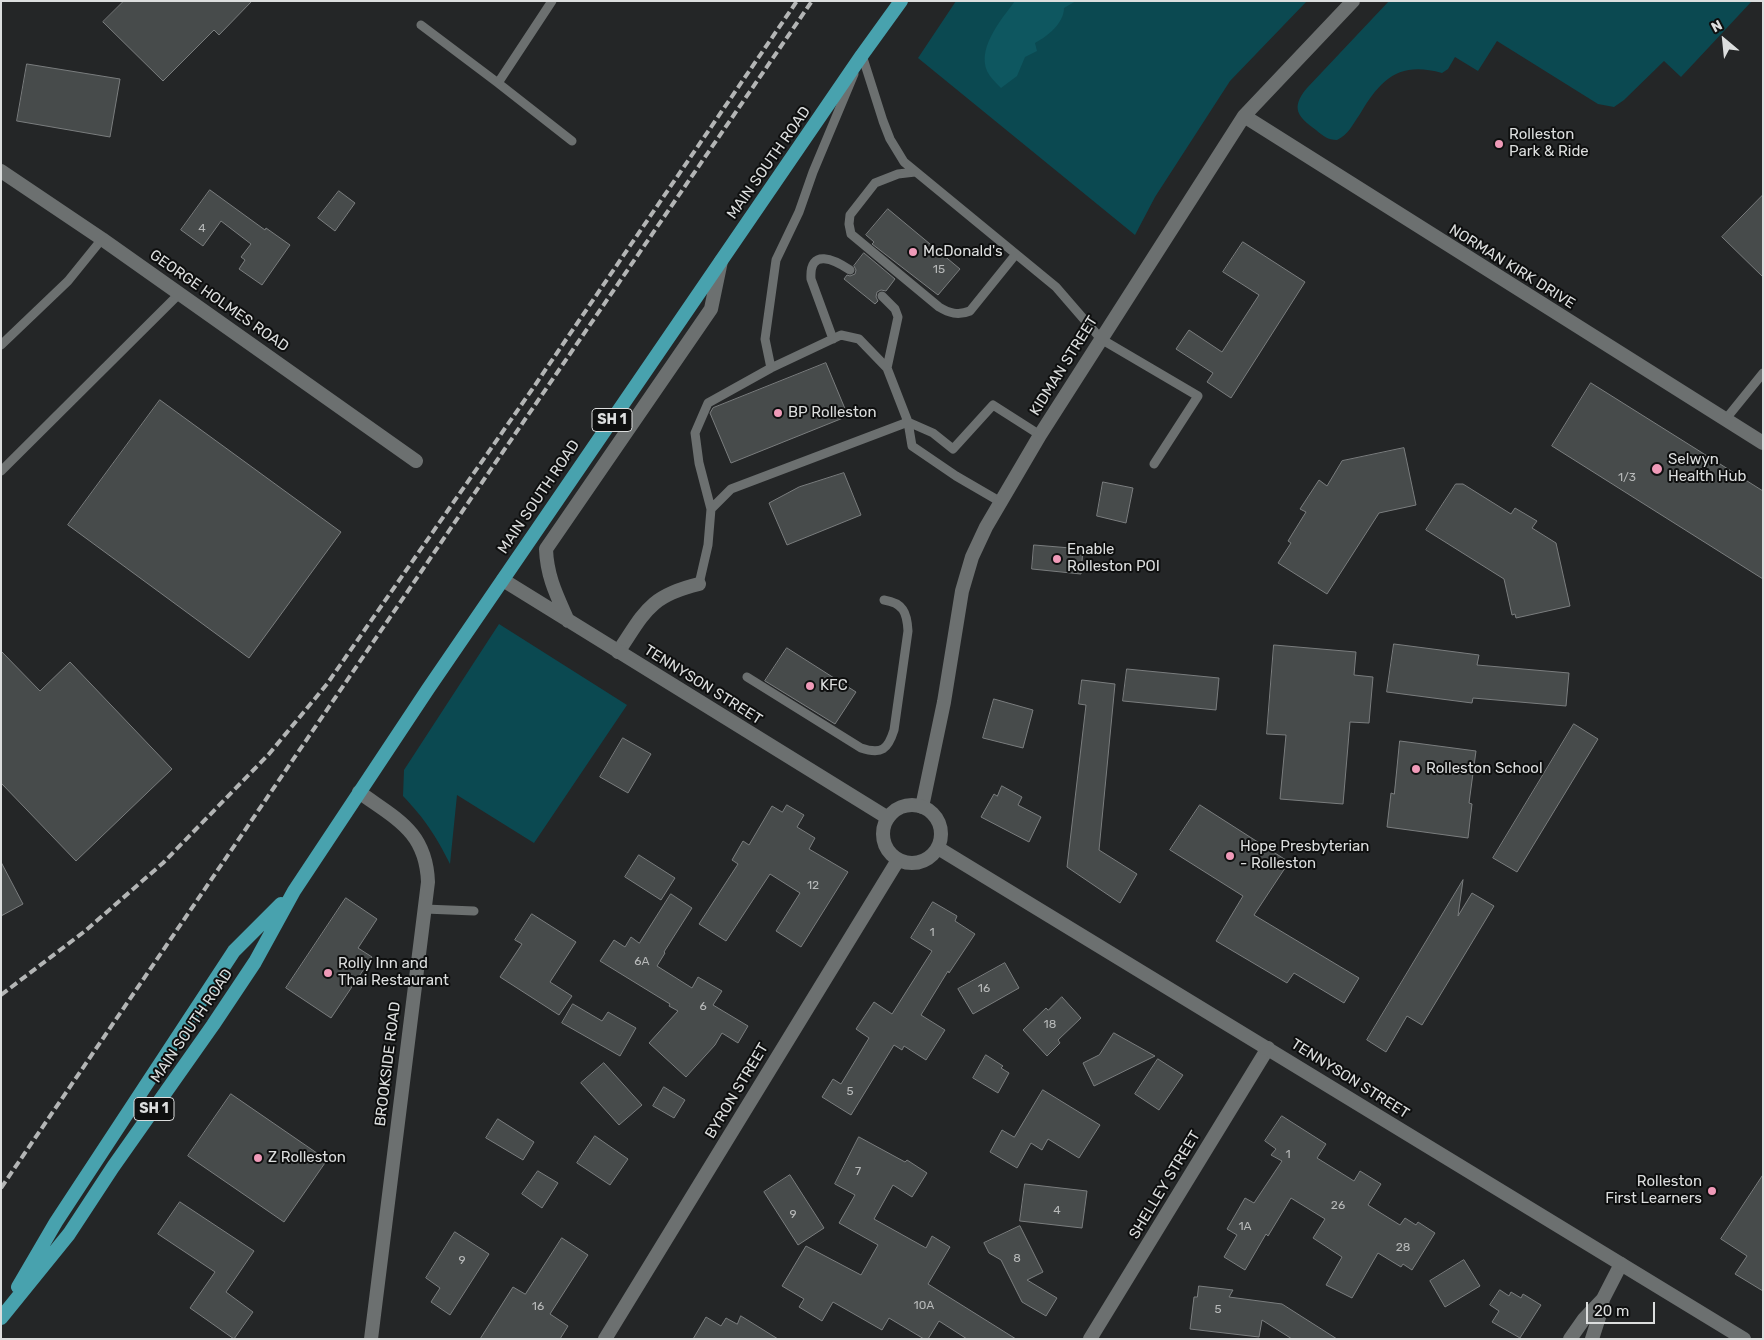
<!DOCTYPE html>
<html>
<head>
<meta charset="utf-8">
<style>
  body { margin:0 }
  #map { position:relative; width:1764px; height:1340px; overflow:hidden; background:#242627; font-family:Rubik,sans-serif }
  canvas { display:block }
  .frame { position:absolute; inset:0; border:2px solid #dcdede; pointer-events:none }
  .north { position:absolute; left:1699px; top:15px; width:50px; height:50px; -webkit-text-stroke:4px #0e0f0f; paint-order:stroke; rotate:332deg; font-size:14px; font-weight:700; line-height:20px; text-align:center; color:#dcdede }
  .north::after { content:''; display:block; margin:auto; width:18px; height:22px; background:#dcdede; clip-path:polygon(50% 0,100% 100%,50% 72%,0 100%) }
  .scale { position:absolute; left:1586px; top:1302px; width:69px; height:22px; box-sizing:border-box; border:2px solid #dcdede; border-top:0; padding-left:6px; font-size:15px; line-height:18px; white-space:nowrap; color:#dcdede; -webkit-text-stroke:4px #0e0f0f; paint-order:stroke }
</style>
</head>
<body>
<div id="map">
<canvas width="1764" height="1340"></canvas>
<div class="frame"></div>
<div class="north">N</div>
<div class="scale">20 m</div>
</div>
<script>
const g = document.querySelector('canvas').getContext('2d');
g.lineJoin = 'round';
function paint(path, color) {
  g.fillStyle = color;
  g.fill(path, 'evenodd');
}
function stroke(path, color, width, dash) {
  g.strokeStyle = color;
  g.lineWidth = width;
  g.lineCap = dash ? 'butt' : 'round';
  g.setLineDash(dash || []);
  g.stroke(path);
}
function label(font, color, halo, rows, align = 'center') {
  g.font = font + ' Rubik,sans-serif';
  g.lineWidth = 4;
  g.setLineDash([]);
  g.textBaseline = 'middle';
  g.strokeStyle = halo;
  g.fillStyle = color;
  for (const [text, x, y, turn = 0] of rows) {
    g.save();
    g.translate(x, y);
    g.rotate((+turn || 0) * Math.PI / 180);
    g.textAlign = isNaN(turn) ? turn : align;
    if (halo) g.strokeText(text, 0, 0);
    g.fillText(text, 0, 0);
    g.restore();
  }
}
const green = new Path2D(`
  M956,1h351l-77,80 -75,116 -20,38 -217,-177z
  M1389,1h363l-71,76 -17,-16 -40,39 -10,7 -16,-3 -101,-63 -19,30 -23,-14 -7,12 -6,4c-43,-12 -61,6 -82,41 -7,10 -12,21 -23,26 -9,0 -14,-4 -21,-10 -18,-13 -26,-22 -9,-42z
  M499,624l128,81 -93,138 -77,-48 -7,69c-14,-28 -25,-45 -47,-68l1,-26z`);
const forest = new Path2D(`
  M1015,1h61l-12,7c0,15 -16,28 -29,35l2,8 -12,6 -8,19 -16,12c-4,-4 -8,-8 -11,-12 -17,-24 11,-56 25,-75z`);
const building = new Path2D(`
  M124,1h128l-33,34 -5,-5 -51,51 -60,-59z
  M27,64l93,15 -10,58 -93,-16z
  M210,190l55,40 1,-2 24,17 -28,40 -23,-16 6,-9 -4,-3 10,-13 -30,-23 -18,25 -22,-16z
  M339,191l16,12 -20,28 -17,-13z
  M1763,195v82l-41,-40z
  M888,209l72,60 -22,26 -66,-51 2,-2 -8,-7z
  M1243,242l62,40 -74,116 -24,-16 6,-9 -37,-24 13,-19 33,22 37,-57 -36,-23z
  M864,253l31,26 -9,12 -5,-1 -4,2 -1,5 2,4 -3,3 -31,-25 3,-4 3,1 5,-2 1,-4 -2,-4z
  M826,363l22,53 -117,47 -21,-50 3,-5z
  M1591,383l172,108v88l-211,-133z
  M160,400l181,132 -92,126 -181,-133z
  M1404,448l12,57 -37,8 -52,81 -49,-31 13,-20 -3,-2 18,-29 -6,-3 19,-29 8,6 15,-25z
  M844,473l17,42 -74,30 -18,-42 30,-16z
  M1103,482l30,6 -7,35 -29,-7z
  M1456,484h7l48,30 4,-6 22,13 -5,7 24,15 14,63 -54,12 -1,-4 -3,1 -8,-36 -78,-49z
  M1034,545l49,4 -2,25 -49,-5z
  M1394,644l85,11 -2,10 92,8 -3,33 -93,-8 -1,5 -85,-11z
  M1274,645l82,7 -2,23 19,2 -4,46 -19,-1 -7,82 -63,-5 6,-64 -19,-1z
  M787,648l69,44 -21,32 -70,-43z
  M1,651l39,40 30,-29 102,107 -96,92 -75,-78z
  M1127,669l92,9 -3,32 -93,-9z
  M1082,680l33,4 -16,166 38,24 -17,29 -53,-36 19,-162 -7,-1z
  M994,699l39,11 -10,38 -40,-10z
  M1574,724l24,15 -81,133 -24,-14z
  M623,738l28,16 -23,39 -28,-16z
  M1400,741l76,10 -7,52 3,1 -4,34 -81,-11 4,-34 3,1z
  M1002,786l20,11 -4,8 23,12 -12,25 -48,-25 13,-23 3,2z
  M787,805l17,10 -7,12 18,11 -6,11 39,23 -47,75 -25,-16 24,-38 -30,-19 -44,67 -27,-17 39,-60 -6,-4 11,-19 6,4 23,-39 10,6z
  M1200,805l89,57 -35,53 105,63 -15,25 -50,-30 -7,10 -71,-42 27,-45 -73,-46z
  M639,855l36,23 -14,22 -36,-23z
  M1,862l22,42 -22,12z
  M1463,880l-5,36 14,-23 22,13 -72,119 -15,-9 -21,36 -19,-12z
  M671,894l21,14 -28,44 1,1 -8,13 35,22 6,-11 24,14 -9,14 35,21 -10,17 -16,-10 -7,12 -29,32 -37,-34 29,-32 -9,-5 1,-2 -70,-43 14,-21 11,7 6,-10 8,6z
  M346,898l31,21 -19,29 14,9 -41,61 -45,-30z
  M933,902l24,14 -2,5 20,13 -26,39 -1,-2 -27,44 24,15 -19,30 -22,-14 -2,4 -8,-5 -43,70 -29,-18 11,-18 8,5 28,-46 -13,-9 18,-27 18,12 40,-63 -21,-13z
  M532,914l44,28 -26,40 22,14 -13,19 -59,-38 22,-33 -7,-4z
  M1005,963l14,25 -46,26 -15,-25z
  M1062,997l19,21 -23,22 2,3 -13,13 -24,-26 23,-22 2,2z
  M573,1004l29,17 6,-9 28,16 -16,28 -58,-33z
  M1114,1033l41,23 -61,30 -11,-23 16,-8z
  M986,1055l17,11 -2,2 8,5 -11,20 -25,-15z
  M1158,1059l25,16 -24,35 -24,-16z
  M604,1063l38,42 -23,20 -38,-42z
  M664,1087l21,13 -11,18 -21,-12z
  M1043,1090l57,35 -21,33 -31,-19 -6,11 -11,-7 -14,25 -27,-16 12,-22 12,7z
  M231,1094l96,66 -43,62 -96,-66z
  M1282,1116l44,28 -9,14 37,23 6,-10 21,13 -13,21 32,20 5,-7 11,7 2,-3 17,11 -23,37 -9,-6 -2,3 -23,-14 -26,45 -26,-13 16,-28 -29,-19 12,-19 -34,-21 -23,38 -2,-2 -21,36 -21,-13 13,-22 -10,-6 18,-31 9,5 28,-42 -11,-6 5,-6 -11,-8z
  M498,1119l36,23 -11,18 -37,-22z
  M595,1136l33,23 -18,26 -33,-22z
  M859,1137l46,25 2,-2 20,13 -15,24 -19,-12 -19,34 52,29 6,-12 18,11 -22,37 88,55h-49l-28,-18 -11,18h-4l-35,-21 -7,12 -49,-28 -11,19 -23,-14 5,-8 -22,-13 24,-40 55,29 17,-30 -39,-22 16,-28 -20,-11z
  M538,1171l20,12 -16,25 -20,-14z
  M790,1175l34,53 -26,17 -34,-53z
  M1763,1175v116l-28,-17 12,-18 -26,-17z
  M1025,1184l62,7 -5,37 -62,-7z
  M180,1202l74,49 -28,41 27,20 -19,27 -44,-31 25,-36 -57,-38z
  M1020,1226l23,46 -16,8 30,18 -11,18 -24,-14 -21,-42 -12,-7 -5,-10z
  M455,1232l34,22 -39,61 -19,-13 9,-14 -14,-10z
  M562,1238l26,17 -38,59 18,12 -8,13h-80l33,-52 12,7z
  M1464,1260l16,26 -35,21 -15,-26z
  M1199,1286l34,4 -4,7 53,7 55,35h-45l-30,-19 -3,17 -69,-8 4,-32h3z
  M1500,1290l9,6 2,-4 10,6 2,-4 18,11 -21,33 -28,-16 7,-11 -9,-6z
  M741,1316l37,23h-85l13,-22 15,9 5,-8 11,6z`);
const service = new Path2D(`
  M421,25l77,58 54,-82
  M862,55l21,66 7,18 14,23 152,125 45,52 97,57 -44,68
  M498,83l74,58
  M915,172l-17,2 -23,9 -25,32 -1,9 2,10 88,73c10,6 19,9 31,4l46,-57
  M882,296l13,13 3,8 -11,51
  M833,339l-22,-60c-2,-32 24,-19 39,-9
  M1,345l67,-64 34,-42
  M771,368l-6,-29 11,-79 23,-48 14,-40 41,-98
  M1725,420l38,-47
  M1,471l179,-178
  M711,509l-12,-46 -4,-30 13,-30 63,-35 70,-33 18,4 28,29 21,54 25,11 20,16 40,-44 47,30
  M699,584l9,-39 3,-36 20,-20 177,-67 4,24 44,30 43,25
  M747,677l114,71c21,7 27,1 33,-18l14,-99c-1,-19 -5,-28 -24,-31
  M425,909l49,2`);
const minor = new Path2D(`
  M1244,116l519,327
  M1,171l101,68 314,222
  M618,652c27,-40 31,-56 81,-68
  M359,792c37,27 67,39 69,90l-57,457
  M922,807l22,-105 18,-111 10,-34 14,-30 54,-92 204,-319 109,-115
  M1090,1339l178,-291
  M1570,1339l14,-20 19,-20
  M1592,1339l8,-25 3,-15 18,-35`);
const tertiary = new Path2D(`
  M503,580l385,238
  M568,621c-11,-25 -21,-44 -22,-72l165,-240 10,-48
  M883 834a29 29 0 1 1 58 0a29 29 0 1 1-58 0Z
  M938,848l806,491
  M605,1339l293,-479`);
const trunk = new Path2D(`
  M18,1287l38,-65 178,-271 47,-47
  M1,1318l68,-84 44,-67 100,-142 42,-63 39,-71 134,-202 434,-634 39,-54`);
const rail = new Path2D(`
  M1,995l84,-64 78,-68 106,-109 58,-70 204,-293 266,-390
  M1,1188l499,-732 312,-455`);
const markers = [
  [1499,144,5,"#ef9ab8"],
  [913,252,5,"#ef9ab8"],
  [778,413,5,"#ef9ab8"],
  [1657,469,6,"#ef9ab8"],
  [1057,559,5,"#ef9ab8"],
  [810,686,5,"#ef9ab8"],
  [1416,769,5,"#ef9ab8"],
  [1230,856,5,"#ef9ab8"],
  [328,973,5,"#ef9ab8"],
  [258,1158,5,"#ef9ab8"],
  [1712,1191,5,"#ef9ab8"]
];
const numberNames = [
  ["4",202,229],
  ["15",939,270],
  ["1/3",1627,478],
  ["12",813,886],
  ["1",932,933],
  ["6A",642,962],
  ["16",984,989],
  ["6",703,1007],
  ["18",1050,1025],
  ["5",850,1092],
  ["1",1288,1155],
  ["7",858,1172],
  ["26",1338,1206],
  ["4",1057,1211],
  ["9",793,1215],
  ["1A",1245,1227],
  ["28",1403,1248],
  ["8",1017,1259],
  ["9",462,1261],
  ["10A",924,1306],
  ["16",538,1307],
  ["5",1218,1310]
];
const shields = [
  [612,420,40],
  [154,1109,40]
];
const shieldNames = [
  ["SH 1",612,420],
  ["SH 1",154,1109]
];
const poiNames = [
  ["Rolleston",1509,135],
  ["Park & Ride",1509,152],
  ["McDonald's",923,252],
  ["BP Rolleston",788,413],
  ["Selwyn",1668,460],
  ["Health Hub",1668,477],
  ["Enable",1067,550],
  ["Rolleston POI",1067,567],
  ["KFC",820,686],
  ["Rolleston School",1426,769],
  ["Hope Presbyterian",1240,847],
  ["- Rolleston",1240,864],
  ["Rolly Inn and",338,964],
  ["Thai Restaurant",338,981],
  ["Z Rolleston",268,1158],
  ["Rolleston",1702,1182,"right"],
  ["First Learners",1702,1199,"right"]
];
const streetNames = [
  ["MAIN SOUTH ROAD",769,163,-55],
  ["NORMAN KIRK DRIVE",1512,267,32],
  ["GEORGE HOLMES ROAD",219,301,35],
  ["KIDMAN STREET",1064,366,-58],
  ["MAIN SOUTH ROAD",539,497,-56],
  ["TENNYSON STREET",703,685,32],
  ["MAIN SOUTH ROAD",192,1026,-56],
  ["BROOKSIDE ROAD",388,1064,-83],
  ["TENNYSON STREET",1350,1079,32],
  ["BYRON STREET",737,1091,-59],
  ["SHELLEY STREET",1165,1185,-59]
];
paint(green, '#0b4951');
paint(forest, '#0e5760');
paint(building, '#474b4b');
stroke(building, '#7a7d7e', 1);
stroke(service, '#6c7070', 9);
stroke(minor, '#6c7070', 14);
stroke(tertiary, '#6c7070', 14);
stroke(trunk, '#48a2ae', 14);
stroke(rail, '#b3b5b5', 4, [8, 4]);
for (const [x, y, r, color] of markers) {
  const dot = new Path2D();
  dot.arc(x, y, r, 0, 2 * Math.PI);
  g.fillStyle = color;
  g.fill(dot);
  stroke(dot, '#0e0f0f', 2);
}
label('12px', '#b7b9b9', null, numberNames);
for (const [x, y, w] of shields) {
  const box = new Path2D();
  box.roundRect(x - w / 2, y - 11.5, w, 23, 4);
  g.fillStyle = '#0e0f0f';
  g.fill(box);
  stroke(box, '#dcdede', 1);
}
label('bold 14px', '#dcdede', null, shieldNames);
label('15px', '#dcdede', '#0e0f0f', poiNames, 'left');
label('15px', '#dcdede', '#0e0f0f', streetNames);
</script>
</body>
</html>
